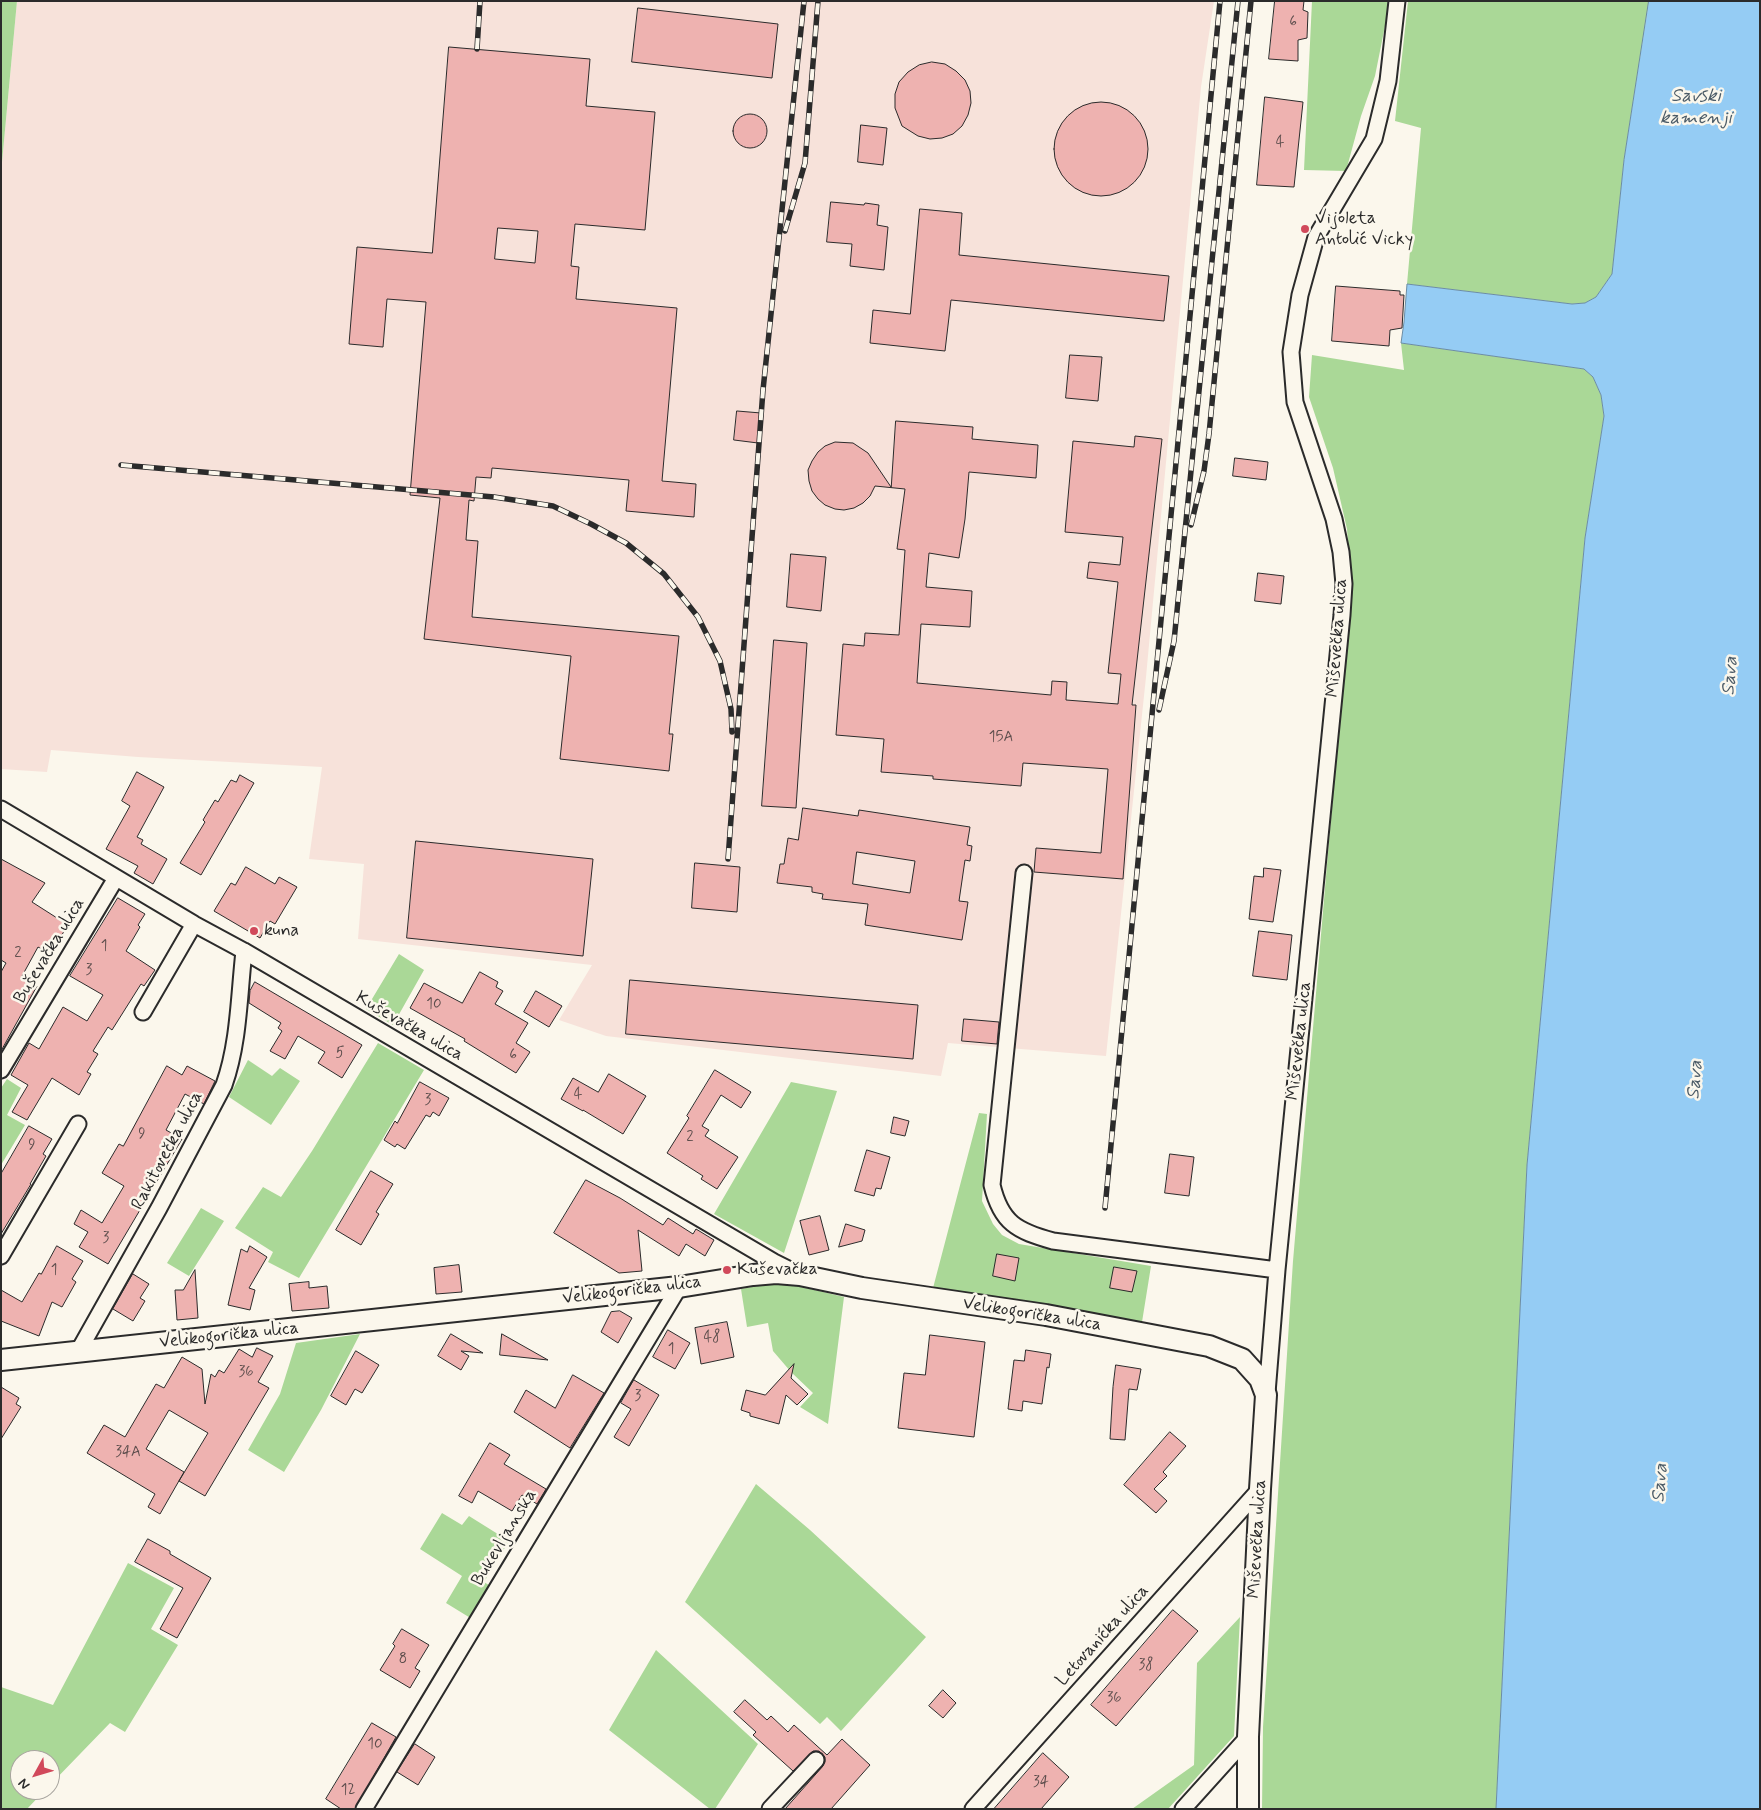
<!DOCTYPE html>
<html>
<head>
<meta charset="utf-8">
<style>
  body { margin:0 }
  #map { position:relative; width:1761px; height:1810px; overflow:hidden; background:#fbf7ec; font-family:Mynerve,sans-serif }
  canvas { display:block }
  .frame { position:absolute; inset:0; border:2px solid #2b2b2b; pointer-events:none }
  .north { position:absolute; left:10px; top:1750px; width:50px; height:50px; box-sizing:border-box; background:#fbf7ec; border:1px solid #a8a59f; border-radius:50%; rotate:231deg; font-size:14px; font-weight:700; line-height:20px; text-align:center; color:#2b2b2b }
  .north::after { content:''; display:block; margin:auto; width:18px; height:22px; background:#d1495b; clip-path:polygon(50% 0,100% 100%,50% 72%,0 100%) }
</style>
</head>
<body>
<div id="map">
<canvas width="1761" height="1810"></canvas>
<div class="frame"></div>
<div class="north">N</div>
</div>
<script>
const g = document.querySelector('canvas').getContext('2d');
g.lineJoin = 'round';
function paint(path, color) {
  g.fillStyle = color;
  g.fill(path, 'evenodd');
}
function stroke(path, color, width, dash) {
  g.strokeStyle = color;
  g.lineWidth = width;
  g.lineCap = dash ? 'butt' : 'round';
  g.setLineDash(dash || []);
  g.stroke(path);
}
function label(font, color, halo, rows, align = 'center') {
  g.font = font + ' Mynerve,sans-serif';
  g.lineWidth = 5;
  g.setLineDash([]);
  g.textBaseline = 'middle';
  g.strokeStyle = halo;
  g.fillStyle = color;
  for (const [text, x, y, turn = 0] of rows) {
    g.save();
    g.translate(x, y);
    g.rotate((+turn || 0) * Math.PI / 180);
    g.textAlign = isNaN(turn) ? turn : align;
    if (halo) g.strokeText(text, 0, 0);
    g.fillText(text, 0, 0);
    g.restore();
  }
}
const built = new Path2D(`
  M17,1h1197l-13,86 -55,590 -40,379 -158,-13 -7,33 -335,-40 -47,-16 33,-55 -234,-26 6,-75 -55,-5 13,-92 -184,-10 -87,-7 -4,22 -46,-3v-596z`);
const green = new Path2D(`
  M1,1h16l-16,172z
  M1312,1h78l-15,75 -14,40 -15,55 -42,-1z
  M1408,1h241l-25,159 -12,114 -16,23 -11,6 -13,1 -165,-20 14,-156 -26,-7z
  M1401,343l183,26 9,8 8,18 3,21 -19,122 -58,627 -31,644h-234l1,-82 30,-466 58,-676 -4,-56 -14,-61 -24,-71 3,-42 92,15z
  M399,954l25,16 -31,55 -27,-16z
  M378,1043l46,27 -125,208 -31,-16 5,-10 -38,-24 28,-41 18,10 31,-46z
  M248,1060l24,16 8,-8 20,13 -29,44 -42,-28z
  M7,1079l14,9 -14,27 18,10 -24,40v-77z
  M791,1082l46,9 -53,162 -70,-39z
  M979,1113l8,1 -5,87 11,23 9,11 17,9 132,22 -9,56 -209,-34z
  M201,1208l23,13 -35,55 -22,-13z
  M773,1283l25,3 46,11 -16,127 -28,-17 13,-14 -22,-21 -18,-21 -5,-28 -21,4 -6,-38z
  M360,1334l-39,76 -37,62 -36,-22 32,-56 16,-51z
  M756,1484l54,46 116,107 -85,94 -14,-14 -7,7 -135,-122z
  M442,1513l20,12 7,-9 40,25 -25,41 8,5 -20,32 -26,-16 16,-27 -42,-27z
  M128,1563l46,25 -23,41 27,16 -53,87 -15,-9 -60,62v-25h-30v30h25l-18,19h-26v-122l52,18z
  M1240,1617l-6,119 -66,73h-36l62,-44 3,-102z
  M656,1650l102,94 -43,65h-5l-101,-79z`);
const water = new Path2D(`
  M1649,1h111v1808h-264l31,-644 58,-627 19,-122 -3,-21 -8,-18 -9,-8 -183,-26 3,-21 3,-38 165,20 13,-1 11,-6 16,-23 12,-114z`);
const building = new Path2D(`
  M1275,1h29l-1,9 5,2 -1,26 -9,2v21l-29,-2z
  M638,8l140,16 -6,54 -140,-16z
  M449,47l141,12 -4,47 69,6 -10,118 -70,-6 -4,42 8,1 -3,32 101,9 -15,173 34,3 -2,33 -68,-6 3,-31 -137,-12 -1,10 -15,-1 -2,24 -5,-1 -3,40 12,1 -6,76 207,19 -10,98h4l-4,37 -109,-12 11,-103 -147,-17 16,-141 -30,-3 16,-193 -39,-3 -4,48 -34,-3 8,-97 75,6zM498,228l40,3 -3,32 -40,-4z
  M932,62l13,2 11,7 9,9 5,11 1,12 -3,12 -6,11 -9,8 -11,4 -12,1 -12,-3 -16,-10 -7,-18v-14l4,-12 9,-10 11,-7z
  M1265,97l38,5 -9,85 -37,-2z
  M1054 149a47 47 0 1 1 94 0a47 47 0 1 1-94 0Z
  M733 131a17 17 0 1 1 34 0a17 17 0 1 1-34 0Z
  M861,125l26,3 -4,37 -25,-3z
  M831,202l33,3 1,-2 14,2 -2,20 11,2 -4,43 -34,-4 2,-22 -25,-2z
  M920,209l42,4 -3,42 210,21 -5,45 -213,-21 -6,51 -75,-8 3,-33 37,4z
  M1336,286l64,5v4h4l-2,33 -12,2 -1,16 -57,-5z
  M1070,355l32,2 -4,44 -32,-3z
  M737,411l24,2 -3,30 -24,-3z
  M896,421l77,6 -1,12 66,6 -2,33 -67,-6 -4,47 -6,39 -30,-5 -3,34 46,4 -2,36 -49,-3 -4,59 134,12 1,-14 15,1 -1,18 52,4 3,-30 -13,-1 10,-91 -31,-4 2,-16 31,3 3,-28 -58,-5 8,-91 61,6 1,-11 27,3 -30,266h4l-13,174 -89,-7 2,-24 65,5 7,-84 -85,-6 -2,23 -88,-7v-3l-52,-4 3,-33 -48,-4 7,-91 21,2 1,-13 34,2 6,-85 -8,-1 8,-60 -30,-3 -5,10 -7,7 -9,5 -10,2 -9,-1 -10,-4 -7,-6 -6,-8 -3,-10 -1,-11 4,-9 6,-9 7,-6 10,-4 18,1 15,10 23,34z
  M1235,458l33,4 -2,18 -33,-4z
  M791,554l35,3 -5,54 -34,-4z
  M1258,573l26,3 -3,28 -26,-3z
  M774,640l33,3 -11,165 -34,-2z
  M137,772l27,15 -27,50 6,3 -2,4 26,15 -14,25 -19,-11 4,-7 -32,-17 24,-43 -8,-5z
  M240,775l14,8 -53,92 -21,-12 25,-41 -2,-2 12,-20 3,2 13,-22 5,2z
  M803,808l55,8 1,-6 111,17 -3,18 5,1 -2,15 -5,-1 -6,41 9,1 -6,38 -97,-15 3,-21 -46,-5 1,-5 -11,-2v-5l-35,-4 3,-19h4l4,-26 10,2zM857,852l58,9 -5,32 -57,-9z
  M416,841l177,18 -10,97 -176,-18z
  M1,859l44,24 -13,19 36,23 -18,29 -12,-7 -17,31 16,8 -36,65v-79l5,-9 -5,-3z
  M695,863l45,4 -3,45 -45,-4z
  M246,867l29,17 4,-7 18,10 -22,37 -5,-3 -10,17 -46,-27 17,-28 4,2z
  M1264,868l17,2 -8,52 -24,-3 5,-43 9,1z
  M118,898l27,16 -7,11 2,2 -14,24 29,19 -11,16 -3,-2 -29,46 -4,-3 -15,24 5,3 -11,18 4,2 -12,21 -27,-17 -25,42 -15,-8 16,-27 -17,-10 18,-32 10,6 24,-42 24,14 16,-26 -33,-19z
  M1259,931l33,4 -5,45 -34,-4z
  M480,972l18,10 -2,5 7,4 -8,13 33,19 -12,20 14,9 -14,21 -52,-32 1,-2 -55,-31 14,-25 38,20z
  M630,980l288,25 -5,54 -287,-25z
  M255,982l107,63 -20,33 -24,-15 7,-11 -27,-16 -13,23 -15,-8 12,-20 -4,-3 3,-5 -32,-20 1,-12z
  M536,991l26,15 -13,21 -25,-15z
  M964,1019l35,3 -2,22 -35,-3z
  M167,1066l15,9 5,-9 28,15 -11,23 -19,-10 -19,36 16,9 -74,125 -29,-17 9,-15 -14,-8 7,-14 21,13 22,-37 -22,-13 17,-29 4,2z
  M715,1070l36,22 -10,16 -20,-13 -19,31 7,4 -4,6 33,21 -21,32 -16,-10 2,-3 -36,-23 22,-35 -2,-2z
  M609,1074l37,22 -23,38 -40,-24v1l-22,-12 12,-21 25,14z
  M420,1082l29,16 -10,18 -6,-4 -3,5 -4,-2 -21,34 -8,-5 -2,3 -11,-7 11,-19 2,2z
  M894,1117l15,4 -4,15 -14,-3z
  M29,1126l23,13 -9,15 3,2 -16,28h1l-30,50v-60z
  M867,1150l23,7 -9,32 -5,-1 -2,8 -19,-5z
  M1170,1154l24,3 -5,39 -24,-3z
  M371,1171l22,13 -17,28 3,2 -18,31 -25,-15z
  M586,1180l34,18 43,27 5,-7 25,16 3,-5 18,11 -9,16 -19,-12 -7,12 -41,-26 4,41 -23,2 -65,-40z
  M820,1216l9,34 -20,5 -9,-34z
  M846,1224l19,6 -3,11 -23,6z
  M57,1246l26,15 -11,18 4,3 -14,25 -10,-5 -13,34 -38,-15v-31l21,12 17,-29 2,1z
  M250,1246l17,11 -18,31 6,2 -5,20 -22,-5 13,-56 6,3z
  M997,1254l22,4 -4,23 -22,-5z
  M459,1265l3,27 -26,2 -2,-26z
  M1114,1267l23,4 -5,21 -22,-4z
  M195,1270l3,48 -21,2 -2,-30h8z
  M133,1274l16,10 -9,14 5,3 -12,20 -20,-12z
  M309,1282v6l18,-2 2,22 -37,3 -3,-27z
  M620,1311l12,7 -14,25 -17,-11 10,-20z
  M727,1322l7,35 -33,7 -6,-36z
  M668,1330l22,13 -15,26 -22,-12z
  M451,1334l32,19 -22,-2 8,5 -8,14 -23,-14z
  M502,1334l46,26 -48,-5z
  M930,1335l55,7 -11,95 -76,-9 6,-55 21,2z
  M257,1348l16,8 -15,26 11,6 -64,108 -26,-15 29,-48 -39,-23 -23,39 38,23 -24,42 -12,-7 7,-13 -68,-41 17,-28 21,12 31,-53 8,4 18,-31 20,12 3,35 6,-30 4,3 4,-7 5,3 15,-24 13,8z
  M1026,1350l25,4 -2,14 -2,-1 -5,37 -19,-3 -1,10 -14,-2 6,-49 10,1z
  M356,1351l23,14 -17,28 -7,-4 -9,16 -15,-9z
  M794,1364l-3,14 17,16 -11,11 -11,-10 -7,29 -29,-8v-3l-9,-3 5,-20 19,5z
  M1116,1365l25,4 -4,21 -8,-1 -4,51 -15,-1 3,-52z
  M573,1375l31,18 -34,55 -56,-36 12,-22 29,18z
  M634,1380l25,15 -30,51 -15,-9 17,-28 -10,-6z
  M1,1387l18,11 -3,6 5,3 -20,32z
  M1170,1432l16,14 -23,26 4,4 -13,13 13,12 -11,12 -32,-28z
  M490,1443l20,12 -6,9 42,25 -9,15 -15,-9 -10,16 -34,-20 -6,12 -13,-7z
  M148,1539l22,12v3l41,24 -34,60 -17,-9 23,-41 -48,-26z
  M1173,1610l25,21 -82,95 -25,-21z
  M402,1629l27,16 -14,23 5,3 -10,17 -30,-18 15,-24 -2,-2z
  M943,1690l13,13 -13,15 -14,-12z
  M745,1700l22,20 4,-4 17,16 6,-7 33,30 15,-16 28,26 -39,44h-46l38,-43 2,-4v-5l-6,-6h-6l-20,20 -40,-36 3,-3 -22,-20z
  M372,1723l24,14 -41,72h-14l-15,-10z
  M415,1744l20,13 -17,28 -21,-13z
  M1043,1753l26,24 -28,32h-47z`);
const minor = new Path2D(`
  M1,809l193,115 50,27 530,311 20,10
  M1024,873l-32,312c9,38 25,46 61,56l224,29
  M143,1012l51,-88
  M1,1070l115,-192
  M1,1256l77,-132
  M78,1352l81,-144 65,-123c15,-42 15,-90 20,-134
  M1267,1393l10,-123 65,-655 2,-31 -3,-32 -7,-33 -39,-117 -4,-50 9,-57 16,-58 58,-98 14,-58 9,-80
  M364,1809l315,-522
  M770,1809l46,-49
  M973,1809l287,-320
  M1183,1809l65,-72`);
const tertiary = new Path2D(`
  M1,1360l678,-73 74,-12 23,-2 24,2 62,13 184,27 163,31 33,13 18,20 6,16 -6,94 -12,248v72`);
const rail = new Path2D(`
  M477,49l3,-48
  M785,231l20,-68 13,-162
  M121,465l373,32 59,9 38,18 35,19 38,31 34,43 22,44 11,48 1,23
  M1191,525l13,-54 5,-37 42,-433
  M1159,710l15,-69 64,-640
  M728,859l35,-469 41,-389
  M1105,1208l115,-1207`);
const markers = [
  [1305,229,5,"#d1495b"],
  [254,931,5,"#d1495b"],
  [727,1270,5,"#d1495b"]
];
const numberNames = [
  ["6",1293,23],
  ["4",1280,143],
  ["15A",1001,738],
  ["1",104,947],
  ["2",18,954],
  ["3",89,971],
  ["10",434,1005],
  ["5",340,1054],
  ["6",513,1056],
  ["4",578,1095],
  ["3",428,1101],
  ["9",142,1135],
  ["2",690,1138],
  ["9",32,1146],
  ["3",106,1239],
  ["1",54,1271],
  ["48",712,1338],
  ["1",671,1350],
  ["36",246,1373],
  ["3",638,1397],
  ["34A",128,1453],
  ["8",403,1660],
  ["38",1146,1666],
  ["36",1114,1699],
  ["10",375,1745],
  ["34",1041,1783],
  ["12",348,1791]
];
const poiNames = [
  ["Vijoleta",1315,219],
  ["Antolić Vicky",1315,240],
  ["kuna",264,931],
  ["Kuševačka",737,1270]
];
const streetNames = [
  ["Miševečka ulica",1338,638,-86],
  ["Buševačka ulica",50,951,-59],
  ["Kuševačka ulica",409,1027,30],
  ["Miševečka ulica",1300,1041,-84],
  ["Rakitovečka ulica",168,1151,-62],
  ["Velikogorička ulica",632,1291,-7],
  ["Velikogorička ulica",1032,1315,9],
  ["Velikogorička ulica",229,1336,-6],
  ["Bukevljanska",505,1538,-59],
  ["Miševečka ulica",1258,1539,-87],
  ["Letovanićka ulica",1103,1636,-48]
];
const waterNames = [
  ["Savski",1696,97],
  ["kamenji",1696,119],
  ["Sava",1731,676,-85],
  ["Sava",1696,1080,-85],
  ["Sava",1661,1483,-85]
];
paint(built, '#f7e2da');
paint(green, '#aad897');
paint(water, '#95ccf4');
stroke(water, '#6b8ca4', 1);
paint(building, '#eeb2b0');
stroke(building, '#2b2b2b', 1);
stroke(minor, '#2b2b2b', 19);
stroke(tertiary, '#2b2b2b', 24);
stroke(minor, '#fbf7ec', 15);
stroke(tertiary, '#fbf7ec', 20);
stroke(rail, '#2b2b2b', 5.5);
stroke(rail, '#fbf7ec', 4, [11]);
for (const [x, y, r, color] of markers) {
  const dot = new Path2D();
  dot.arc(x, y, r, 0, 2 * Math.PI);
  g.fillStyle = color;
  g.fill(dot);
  stroke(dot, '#fbf7ec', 2);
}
label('15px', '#5c4d4c', null, numberNames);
label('18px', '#2b2b2b', '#fbf7ec', poiNames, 'left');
label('18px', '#2b2b2b', '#fbf7ec', streetNames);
label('italic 19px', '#4b5b67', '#fbf7ec', waterNames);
</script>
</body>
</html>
